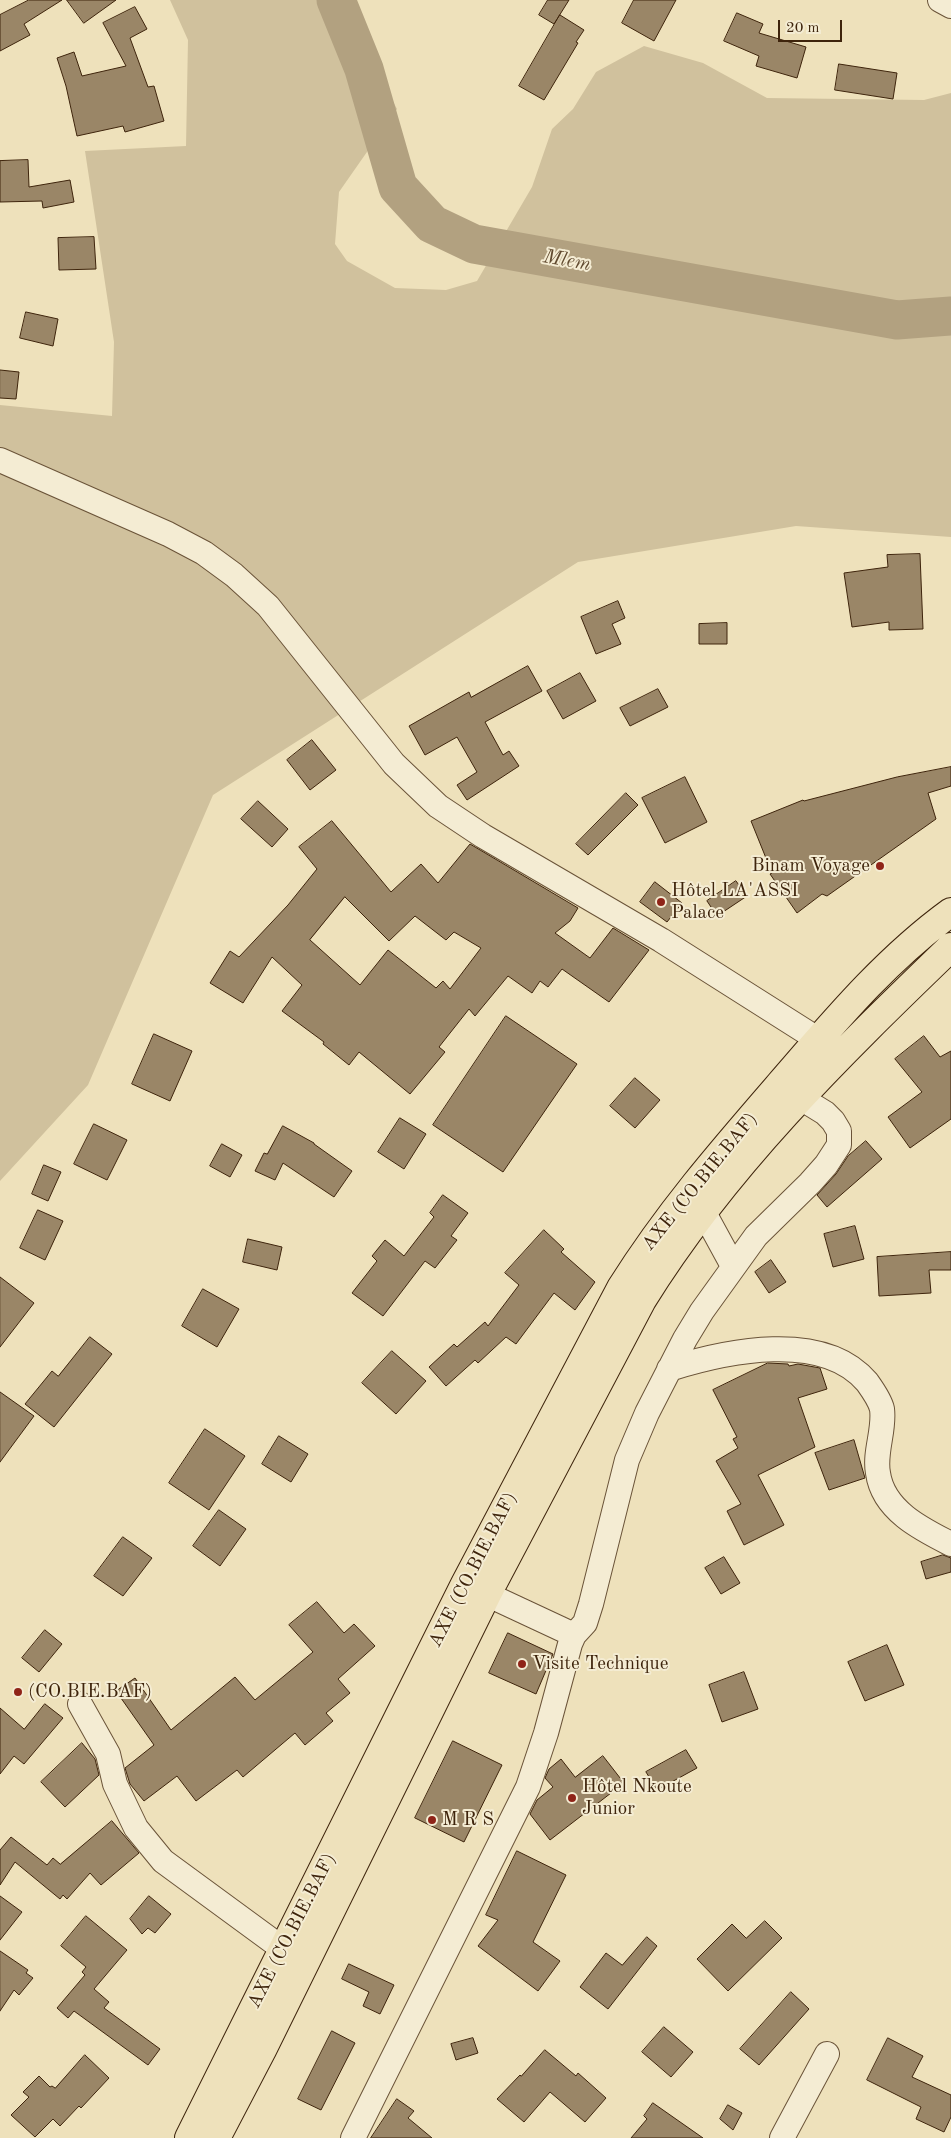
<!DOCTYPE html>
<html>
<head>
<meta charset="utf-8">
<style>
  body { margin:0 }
  #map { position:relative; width:951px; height:2138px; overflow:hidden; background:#eee1bb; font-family:"Old Standard TT",serif }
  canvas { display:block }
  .scale { position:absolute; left:778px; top:20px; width:64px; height:22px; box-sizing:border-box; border:2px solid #3e240c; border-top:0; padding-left:6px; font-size:15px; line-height:18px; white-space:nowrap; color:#3e240c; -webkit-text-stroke:4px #f4ecd3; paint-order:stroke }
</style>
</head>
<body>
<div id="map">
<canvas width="951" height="2138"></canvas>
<div class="scale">20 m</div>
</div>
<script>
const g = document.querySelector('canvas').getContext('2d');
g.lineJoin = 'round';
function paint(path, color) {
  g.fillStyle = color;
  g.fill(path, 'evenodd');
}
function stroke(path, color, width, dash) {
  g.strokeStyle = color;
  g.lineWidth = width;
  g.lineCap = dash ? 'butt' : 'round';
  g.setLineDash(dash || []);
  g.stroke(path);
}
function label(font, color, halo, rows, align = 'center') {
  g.font = font + ' "Old Standard TT",serif';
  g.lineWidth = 4;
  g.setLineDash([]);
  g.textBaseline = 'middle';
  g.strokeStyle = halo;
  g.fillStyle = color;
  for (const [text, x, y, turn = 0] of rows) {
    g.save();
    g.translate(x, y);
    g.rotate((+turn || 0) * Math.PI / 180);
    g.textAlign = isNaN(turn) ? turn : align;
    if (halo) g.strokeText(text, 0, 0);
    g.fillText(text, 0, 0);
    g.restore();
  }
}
const green = new Path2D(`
  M170,0h169l58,109 -58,83 -4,52 12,17 48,27 51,2 31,-9 55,-94 20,-58 21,-20 23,-37 48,-26 59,17 64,35 157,2 27,-7v444l-155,-11 -218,36 -365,233 -125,290 -88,96v-776l112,11 2,-74 -29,-191 101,-5 2,-106z`);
const river = new Path2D(`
  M336,0l28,69 34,118 34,37 42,20 423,76 54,-4`);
const building = new Path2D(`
  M29,0h33l-38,24 6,11 -30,16v-36z
  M67,0h49l-32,23z
  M548,0h21l-15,24 -15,-9z
  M634,0h42l-22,41 -32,-18z
  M135,7l12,22 -17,9 18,49 6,-1 10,35 -39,11 -2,-6 -46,10 -11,-50 -9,-28 17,-6 8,24 44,-10 -23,-43z
  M737,13l26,11 -4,9 47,14 -9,31 -41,-12 3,-10 -35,-15z
  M560,15l24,15 -8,12 2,1 -34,57 -25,-14z
  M839,64l58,9 -4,26 -58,-9z
  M28,160l1,27 41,-7 4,22 -31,6 -1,-7 -42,1v-41z
  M94,237l2,32 -37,1 -1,-32z
  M26,312l32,7 -5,27 -33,-8z
  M0,370l19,2 -3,27 -16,-1z
  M920,554l3,75 -34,1v-8l-37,5 -8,-54 44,-6 -1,-12z
  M618,601l7,17 -13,6 9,20 -25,10 -15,-37z
  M727,623v21h-28v-20z
  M528,666l14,25 -57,31 18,33 6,-4 10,15 -52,34 -10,-15 20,-13 -20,-35 -32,18 -16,-29 60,-34 2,5z
  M580,673l16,28 -33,18 -16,-28z
  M658,689l10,18 -38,19 -10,-18z
  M312,740l24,30 -26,20 -23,-30z
  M951,767v19l-23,7 8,26 -109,77 -5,-2 -25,19 -27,-39 2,-1 -21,-52 52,-21 1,1 93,-24z
  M685,777l22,45 -42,21 -23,-45z
  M626,793l12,12 -50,50 -12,-11z
  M258,801l30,28 -16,18 -31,-28z
  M332,821l59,71 30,-28 17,19 32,-39 108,64 -8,13 -15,12 35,25 23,-30 36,22 -40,52 -47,-33 -14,18 -8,-6 -8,12 -24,-17 -33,40 -6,-7 -30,38 6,5 -35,42 -51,-42 -10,13 -26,-21 1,-2 -42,-31 20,-26 -30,-28 -29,46 -33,-20 20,-32 9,6 49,-52 29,-36 -18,-22zM345,897l44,44 26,-25 31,24 8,-8 27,16 -31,41 -7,-8 -7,7 -48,-38 -28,35 -50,-45z
  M736,881l11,15 -30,20 -10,-15z
  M655,882l27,21 -15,19 -27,-20z
  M506,1016l71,48 -74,108 -70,-47z
  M154,1034l38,17 -22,50 -38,-17z
  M924,1036l16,21 11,-6v68l-41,29 -22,-31 34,-25 -27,-33z
  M635,1078l25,22 -25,28 -25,-22z
  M400,1118l26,16 -22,35 -26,-17z
  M94,1124l33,16 -20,40 -33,-16z
  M283,1126l31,17v1l38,27 -18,26 -51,-34 -8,17 -20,-9 9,-18 3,1z
  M866,1141l16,18 -55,48 -10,-12 19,-21 12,-18z
  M222,1144l20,11 -12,22 -20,-11z
  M44,1165l17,7 -13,29 -16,-7z
  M443,1195l25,18 -17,23 6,4 -22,28 -10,-7 -42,55 -31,-23 25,-32 -5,-5 13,-16 19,16 30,-39 -4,-4z
  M38,1210l25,11 -18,39 -25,-12z
  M855,1226l9,33 -31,8 -9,-33z
  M544,1230l20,19 -3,3 34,30 -20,28 -21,-17 -38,51 -10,-7 -28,26 -3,-3 -29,26 -17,-19 25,-23 3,3 28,-25 3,4 31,-41 -14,-12z
  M248,1239l34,8 -5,23 -34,-8z
  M951,1252v18h-22l2,23 -52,3 -2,-39z
  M771,1260l15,22 -17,11 -14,-21z
  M0,1277l34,26 -34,44z
  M203,1289l36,20 -22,38 -35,-21z
  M90,1337l22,17 -58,73 -29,-23 27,-33 6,5z
  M392,1351l34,30 -30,33 -34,-31z
  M768,1363l20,1 1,2 9,-2 22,4 7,21 -29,9 17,49 -57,28 26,50 -40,20 -17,-34 14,-7 -25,-43 22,-13 -5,-9 4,-2 -24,-47z
  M0,1392l34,24 -34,46z
  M205,1429l40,27 -36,54 -40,-27z
  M279,1436l29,18 -17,28 -29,-18z
  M854,1440l11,38 -36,12 -14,-37z
  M219,1510l27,19 -26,37 -27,-20z
  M123,1537l29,21 -29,38 -29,-20z
  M943,1555l8,3v14l-25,7 -5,-17z
  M724,1557l16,26 -19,11 -16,-26z
  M317,1602l27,31 10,-9 21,22 -37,33 12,14 -24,20 7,8 -28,24 -10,-12 -52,44 -6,-7 -41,31 -19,-25 -33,25 -14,-17 -5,-16 29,-23 -38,-54 19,-13 36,52 64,-53 20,23 58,-48 -24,-27z
  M45,1630l17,14 -23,28 -17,-14z
  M508,1633l45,21 -17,40 -47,-21z
  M887,1645l17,40 -39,16 -17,-39z
  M744,1672l14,37 -36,13 -13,-37z
  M45,1704l18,14 -39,46 -10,-8 -14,18v-66l24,21z
  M453,1741l49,24 -38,77 -49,-24z
  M82,1743l13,16 4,16 -34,32 -24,-25z
  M686,1750l11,18 -40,22 -11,-18z
  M603,1756l21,27 -74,57 -20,-26 7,-14 16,-13 -8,-9 4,-9 12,-10 14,18z
  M112,1821l27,32 -38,32 -11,-12 -23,26 -4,-4 -3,4 -45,-37 -15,23v-35l11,-13 36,28 6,-7 7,6z
  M517,1851l49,24 -33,67 27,19 -22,30 -60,-45 20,-26 -12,-5z
  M0,1896l22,16 -22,28z
  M149,1896l22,18 -16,19 -7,-5 -6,6 -12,-15z
  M86,1916l41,34 -33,39 15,13 -5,6 56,41 -12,16 -74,-54 -6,7 -11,-10 28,-33 -3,-3 4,-5 -25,-21z
  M765,1921l17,17 -54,53 -31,-32 35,-35 14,14z
  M647,1937l10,9 -49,63 -28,-22 26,-34 16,12z
  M0,1951l28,19 -2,3 7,5 -14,17 -5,-5 -14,21z
  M349,1964l45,21 -14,29 -17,-8 6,-14 -27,-13z
  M791,1992l18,17 -50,56 -19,-16z
  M664,2027l29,25 -22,25 -29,-25z
  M332,2031l23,12 -34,67 -23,-11z
  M473,2038l5,15 -22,7 -5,-16z
  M888,2038l35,18 -11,21 39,18v22l-7,15 -28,-13 5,-12 -54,-27z
  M545,2050l31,26 2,-3 28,25 -21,24 -35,-30 -26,30 -27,-23 23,-24 1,1z
  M85,2055l24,23 -28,30 -2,-2 -19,20 -7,-7 -18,18 -24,-22 18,-18 -6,-5 16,-16 11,11 2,-1 3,2z
  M397,2099l17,12 -6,7 24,20h-61z
  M653,2103l50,35h-72l16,-19 -3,-3z
  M728,2105l14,8 -9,17 -13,-11z`);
const minor = new Path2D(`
  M940,0l11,6
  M0,460l168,74 36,19 30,22 34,31 126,158 44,42 45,30 178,104 172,109
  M703,1211l30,55
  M669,1369c57,-18 154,-39 198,13 5,7 13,18 15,27 3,21 -8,43 -4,64 5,37 43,56 73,71
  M469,1586l105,49
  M80,1704l28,50 7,30 21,44 27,33 135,99
  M353,2138l175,-351 18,-54 24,-89 4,-9 11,-12 6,-19 36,-144 20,-47 38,-74 17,-28 54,-75 54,-53 16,-18 13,-20v-14l-6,-10 -8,-8 -26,-16
  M782,2138l45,-84`);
const highway = new Path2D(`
  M189,2138l276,-554 156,-296c47,-75 101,-137 159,-204 53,-61 105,-124 171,-172
  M216,2138l46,-88 225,-456 155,-294c83,-134 196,-244 309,-353`);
const markers = [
  [880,866,5,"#8f2418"],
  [661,902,5,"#8f2418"],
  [522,1664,5,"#8f2418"],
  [18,1692,5,"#8f2418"],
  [572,1798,5,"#8f2418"],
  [432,1820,5,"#8f2418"]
];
const poiNames = [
  ["Binam Voyage",870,866,"right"],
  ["Hôtel LA'ASSI",671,891],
  ["Palace",671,913],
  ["Visite Technique",532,1664],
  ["(CO.BIE.BAF)",28,1692],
  ["Hôtel Nkoute",582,1787],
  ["Junior",582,1809],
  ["M R S",442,1820]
];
const streetNames = [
  ["AXE (CO.BIE.BAF)",700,1182,-51],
  ["AXE (CO.BIE.BAF)",473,1570,-63],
  ["AXE (CO.BIE.BAF)",292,1931,-63]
];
const waterNames = [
  ["Mlem",567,261,10]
];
paint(green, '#d0c19d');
stroke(river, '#b2a180', 39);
paint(building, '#9a8667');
stroke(building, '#3e240c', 1);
stroke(minor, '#6a5338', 26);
stroke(highway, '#3e240c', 30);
stroke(minor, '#f4ecd3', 24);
stroke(highway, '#eee1bb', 28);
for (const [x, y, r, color] of markers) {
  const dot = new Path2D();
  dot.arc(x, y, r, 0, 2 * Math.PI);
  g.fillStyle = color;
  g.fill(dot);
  stroke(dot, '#f4ecd3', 2);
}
label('19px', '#3e240c', '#f4ecd3', poiNames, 'left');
label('19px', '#3e240c', '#f4ecd3', streetNames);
label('italic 20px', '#614a2f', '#f4ecd3', waterNames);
</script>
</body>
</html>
